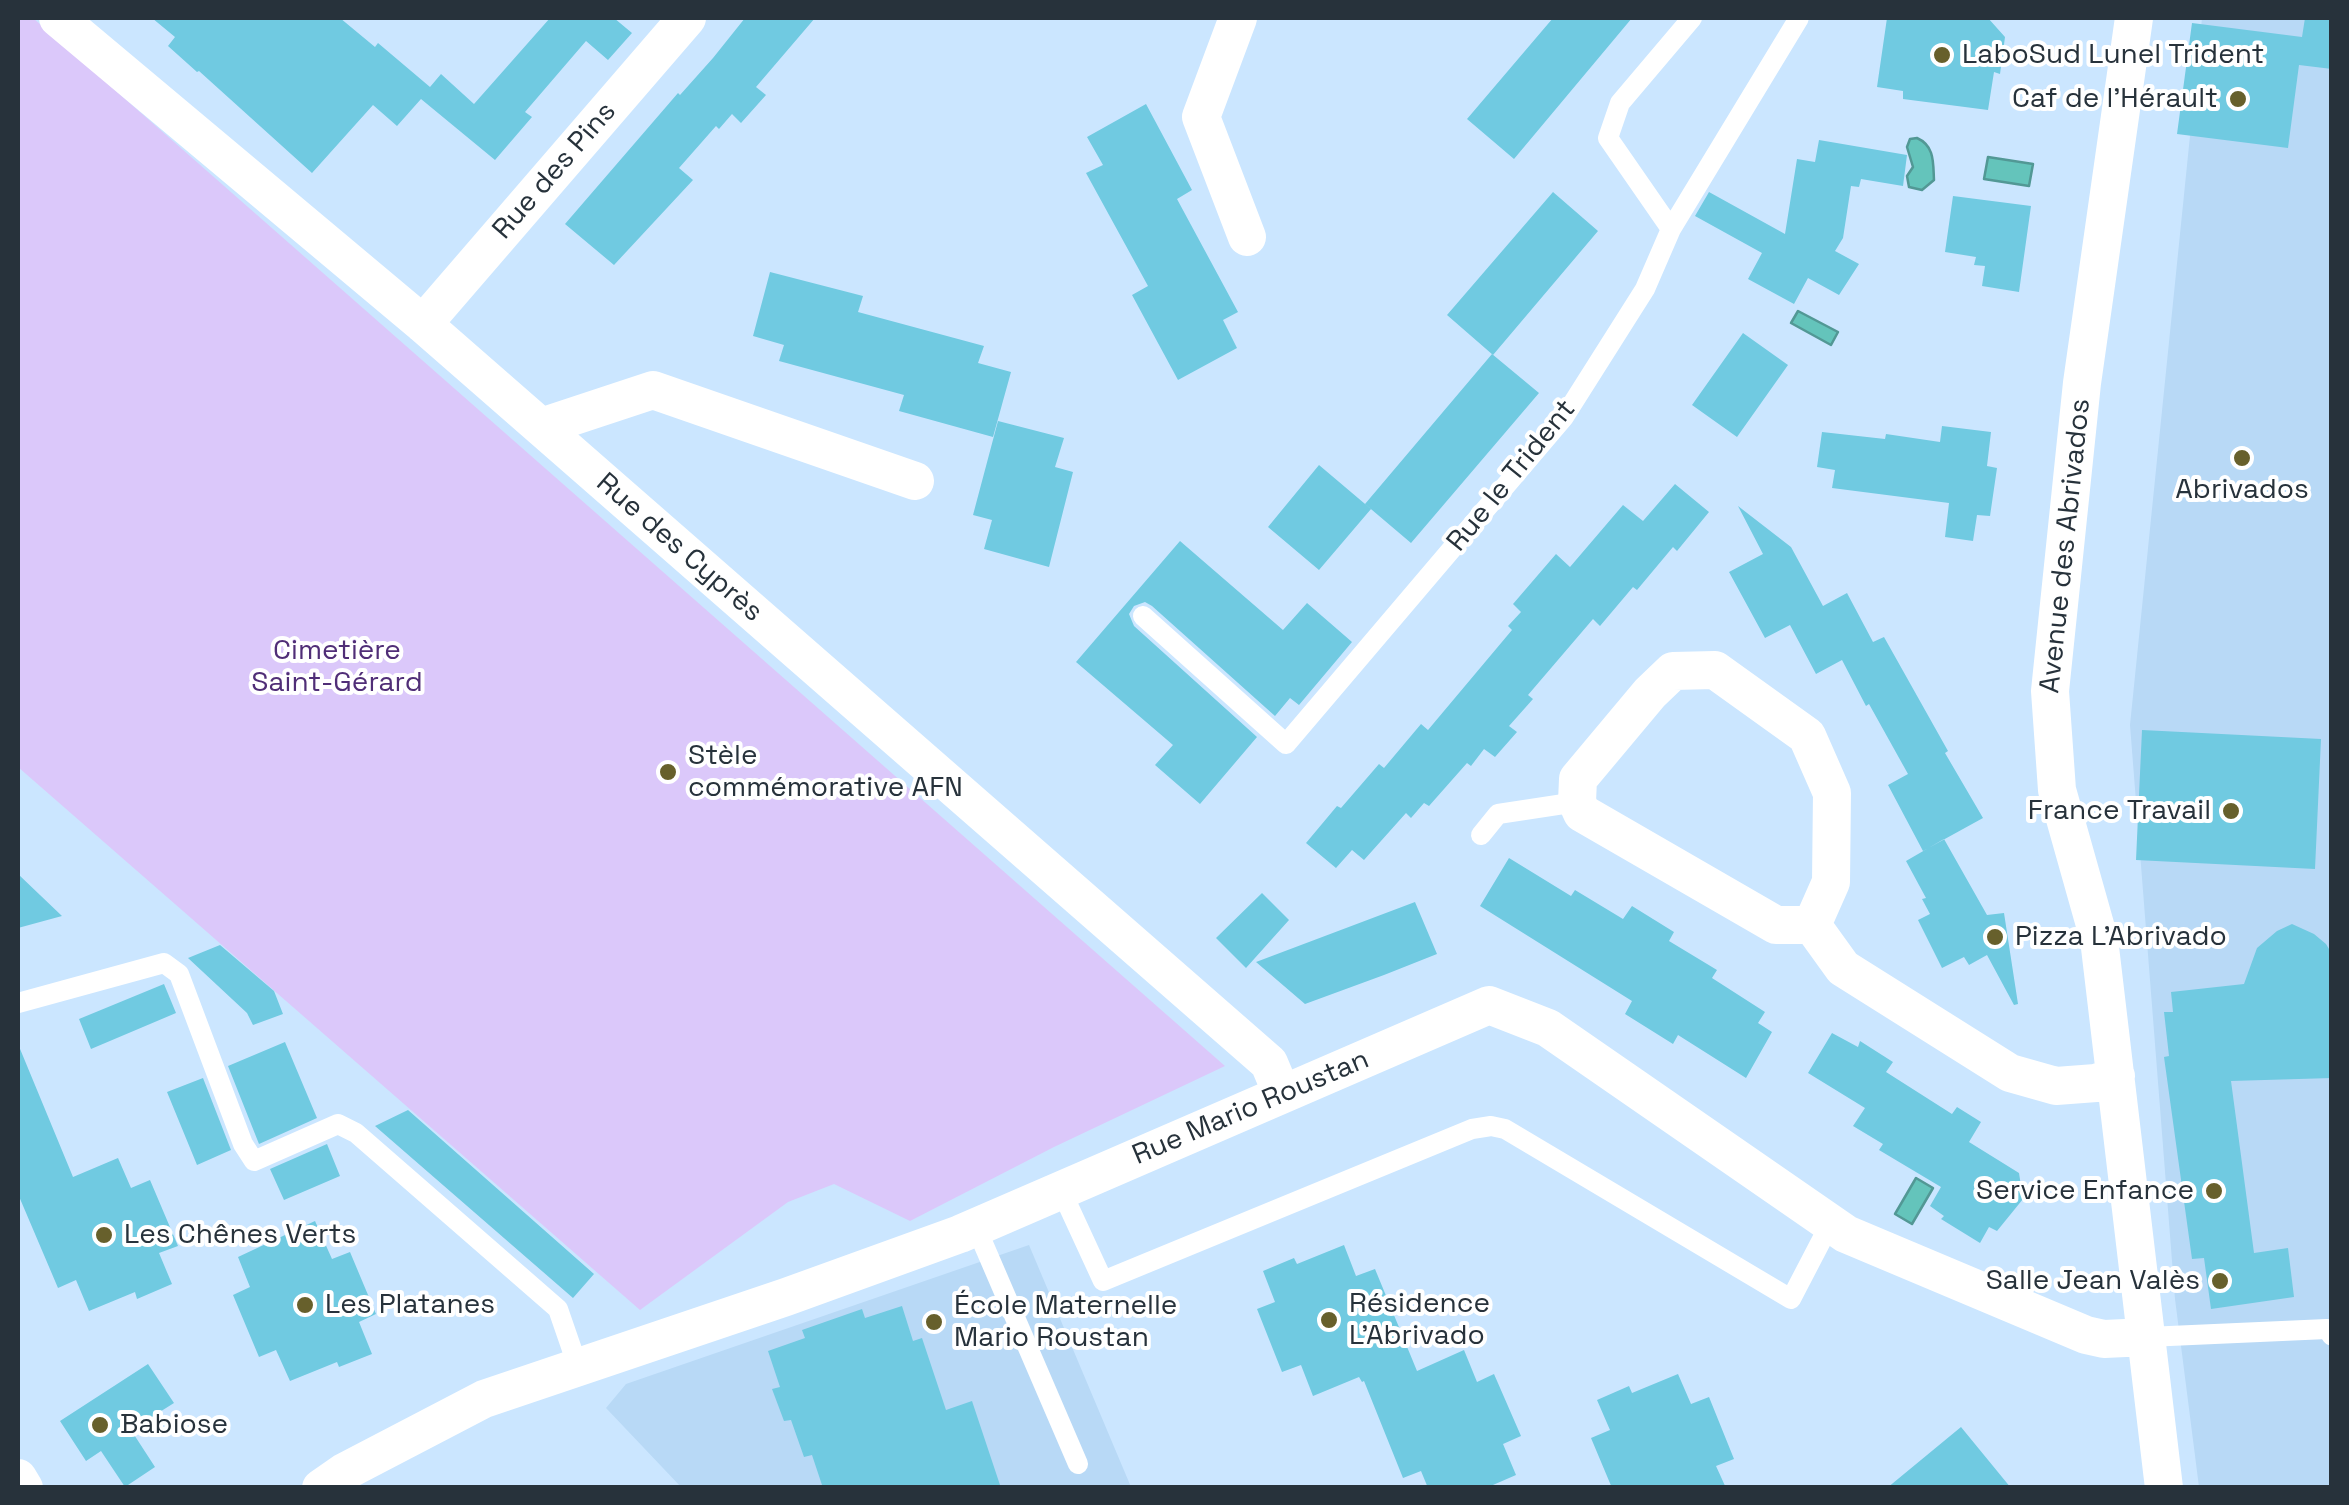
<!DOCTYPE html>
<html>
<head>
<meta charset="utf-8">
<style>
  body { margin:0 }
  #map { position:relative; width:2349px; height:1505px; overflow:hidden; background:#cbe6ff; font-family:"Space Grotesk",sans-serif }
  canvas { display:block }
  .frame { position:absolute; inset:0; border:20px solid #27323b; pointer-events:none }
</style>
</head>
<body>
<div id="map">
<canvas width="2349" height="1505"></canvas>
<div class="frame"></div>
</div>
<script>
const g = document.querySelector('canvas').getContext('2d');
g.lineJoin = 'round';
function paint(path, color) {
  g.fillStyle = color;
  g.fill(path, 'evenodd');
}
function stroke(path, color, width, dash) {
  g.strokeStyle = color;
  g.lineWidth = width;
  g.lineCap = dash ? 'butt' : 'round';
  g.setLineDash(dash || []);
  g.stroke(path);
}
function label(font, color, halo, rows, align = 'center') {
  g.font = font + ' "Space Grotesk",sans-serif';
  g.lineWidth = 8;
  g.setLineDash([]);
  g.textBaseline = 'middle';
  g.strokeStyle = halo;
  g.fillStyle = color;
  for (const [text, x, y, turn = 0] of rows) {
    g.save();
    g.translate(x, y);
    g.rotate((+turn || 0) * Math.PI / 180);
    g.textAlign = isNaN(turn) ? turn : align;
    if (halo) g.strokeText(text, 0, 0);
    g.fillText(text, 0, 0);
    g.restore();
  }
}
const built = new Path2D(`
  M2202,18h129v1469h-132l-24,-188 -45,-574z
  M1029,1245l102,242h-450l-75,-79 20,-24z`);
const green = new Path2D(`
  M18,18h15l1192,1048 -171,81 -144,74 -76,-37 -46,18 -148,108 -622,-543z`);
const water = new Path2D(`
  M1917,138c18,8 16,25 17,42l-12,10 -13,-3 -2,-11 6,-9 -6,-20 3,-8z
  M1988,157l45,7 -4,22 -45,-7z
  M1798,311l40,21 -7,13 -40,-22z
  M1916,1178l17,10 -21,36 -17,-10z`);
const building = new Path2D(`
  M152,18h188l35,29 3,-4 52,44 11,-13 33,30 76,-86h64l18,15 -24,27 -22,-19 -61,71 7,5 -37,43 -74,-61 -24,27 -24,-21 -61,68 -113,-102 -2,1 -29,-26 7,-9z
  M745,18h70l-59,69 10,8 -25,28 -9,-9 -13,15 -3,-3 -37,42 14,12 -79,85 -49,-41 113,-131 2,2 33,-37z
  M1553,18h79l-118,141 -47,-40z
  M1887,18h101l17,19 -5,37 -6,-2 -6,38 -85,-11v-8l-26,-4z
  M2305,18h27v51l-33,-4 -11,83 -111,-14 15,-111 110,14z
  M1146,104l46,86 -15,9 61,113 -15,8 14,28 -59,32 -46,-85 16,-9 -62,-113 17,-8 -16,-28z
  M1819,140l88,15 -4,31 -42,-7 -2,8 -8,-1 -8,52 -8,13 24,13 -20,31 -31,-17 -14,26 -46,-25 14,-26 -67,-37 14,-24 76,42 12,-75 18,3z
  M1553,192l45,39 -105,124 -46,-40z
  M1953,196l78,10 -12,86 -37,-6 3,-20 -11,-1 2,-8 -31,-5z
  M770,272l93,24 -5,16 126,34 -6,17 33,9 -18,65 -94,-26 5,-16 -125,-34 5,-16 -31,-9z
  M1743,333l45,32 -51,72 -45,-32z
  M1492,354l47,39 -128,150 -46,-39z
  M998,421l66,17 -9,29 18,5 -24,95 -65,-18 8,-29 -19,-5z
  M1942,426l49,6 -4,34 10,2 -7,48 -13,-1 -4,26 -28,-4 4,-34 -117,-15 3,-18 -18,-3 5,-35 63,7 1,-5 54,8z
  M1319,465l52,44 -52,61 -51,-43z
  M1675,484l34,28 -32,39 -4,-4 -36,43 -4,-3 -33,39 -7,-7 -65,76 5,4 -24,27 8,6 -22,25 -11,-8 -13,17 -4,-3 -38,43 -5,-3 -13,15 -5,-5 -42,47 -12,-10 -16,18 -30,-25 31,-37 4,2 38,-44 5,4 37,-44 7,6 84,-100 -4,-4 13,-14 -8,-8 43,-50 14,13 53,-62 20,16z
  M1738,506l53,41 32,59 24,-13 26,49 11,-5 64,114 -3,2 38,65 -60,33 -35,-66 20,-11 -39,-70 -3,2 -24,-46 -26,14 -26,-49 -25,13 -36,-66 34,-18z
  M1180,541l103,89 24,-27 45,39 -53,63 -9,-7 -15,18 -123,-110 -7,-4 -11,4 -5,8 5,12 123,111 -57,67 -45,-39 18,-20 -97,-83z
  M2142,730l179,9 -6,130 -179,-9z
  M1944,839l43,76 17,-2 14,91 -4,1 -27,-50 -18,10 -5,-8 -22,11 -24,-48 12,-6 -8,-15 4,-1 -20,-37z
  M1509,858l62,38 4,-6 48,29 9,-13 42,26 -5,9 48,29 -5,8 53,34 -7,11 14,9 -26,46 -68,-43 -5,9 -48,-30 7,-13 -152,-95z
  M18,874l44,42 -44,12z
  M1262,893l27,27 -43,48 -30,-30z
  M1415,902l22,52 -53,21 -79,29 -49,-42z
  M2292,924l22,10 12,10 6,10v124l-101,3 23,172 34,-5 6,49 -83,12 -7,-51 -12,1 -28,-202 5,-1 -5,-44h9l-2,-20 73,-8 13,-36 20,-17z
  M220,945l54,46 9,23 -30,11 -6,-12 -59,-55z
  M164,984l12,29 -85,36 -12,-30z
  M1832,1033l26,14 2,-6 33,21 -7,10 66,42 5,-7 24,15 -12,20 50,31 4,26 -26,32 -8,-4 -9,16 -39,-24 3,-3 -14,-10 11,-19 -62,-37 4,-6 -30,-18 12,-18 -57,-35z
  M285,1042l32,76 -58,26 -31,-78z
  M18,1044l55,133 45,-19 13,30 19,-8 28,66 -19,7 13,31 -35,15 -2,-7 -46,19 -13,-31 -18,8 -40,-94z
  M203,1078l28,72 -34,15 -30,-73z
  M408,1110l186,164 -21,24 -198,-172z
  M327,1144l13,32 -56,24 -14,-31z
  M315,1221l17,38 18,-7 26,62 -17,8 13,32 -33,13 -2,-5 -47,19 -14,-31 -17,7 -26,-62 17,-8 -12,-30z
  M1344,1245l12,31 19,-7 42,102 47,-21 13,32 17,-8 27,62 -18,8 13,31 -30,13h-58l-7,-17 -18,7 -39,-97 -2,1 -3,-5 -46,19 -12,-31 -19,7 -25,-63 18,-7 -12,-31 31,-13 3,6z
  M902,1306l11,35 9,-3 24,72 26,-9 29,87h-178l-11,-33 -8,2 -13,-37 -7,1 -12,-32 8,-2 -12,-36 37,-13 -3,-8 60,-21 3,9z
  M148,1364l26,39 -43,27 24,37 -30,20 -24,-36 -15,10 -26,-40z
  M1678,1374l13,30 18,-7 25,62 -18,7 10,22h-114l-21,-50 19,-8 -13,-30 32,-14 3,7z
  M1961,1427l50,61h-124z`);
const lane = new Path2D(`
  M1671,229l-63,-91 12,-35 72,-85
  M1143,616l143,128 278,-327 81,-128 26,-60 128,-211
  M1481,835l17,-21 79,-12
  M18,1003l146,-40 15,11 64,170 11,17 84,-37 18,9 202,176 20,58
  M1061,1190l42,91 369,-152 19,-3 14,3 286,170 39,-75
  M976,1227l102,237
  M2147,1337l180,-8 5,7`);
const street = new Path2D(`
  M58,18l365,306 846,739 13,31
  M1238,18l-37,99 46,120
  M2134,18l-52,365 -32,308 7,99 42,149 65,549
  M423,324l264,-306
  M541,427l112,-37 262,91
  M1812,925h-36l-194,-112 -5,-11 1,-23 72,-86 23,-22 42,-1 92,66 25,57 -1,89 -19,43 31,43 167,105 46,13 40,-3 20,-7
  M18,1478l6,10
  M321,1488l23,-16 140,-73 302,-102 174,-63 529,-229 59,23 298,206 240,101 18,4 43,-2`);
const markers = [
  [1942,55,10,"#67602c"],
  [2238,99,10,"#67602c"],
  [2242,458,10,"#67602c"],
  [668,772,10,"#67602c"],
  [2231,811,10,"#67602c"],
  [1995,937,10,"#67602c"],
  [2214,1191,10,"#67602c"],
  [104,1235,10,"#67602c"],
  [2220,1281,10,"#67602c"],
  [305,1305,10,"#67602c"],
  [1329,1320,10,"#67602c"],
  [934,1322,10,"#67602c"],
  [100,1425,10,"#67602c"]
];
const poiNames = [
  ["LaboSud Lunel Trident",1962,55],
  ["Caf de l'Hérault",2218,99,"right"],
  ["Abrivados",2242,490,"center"],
  ["Stèle",688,756],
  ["commémorative AFN",688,788],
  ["France Travail",2211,811,"right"],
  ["Pizza L’Abrivado",2015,937],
  ["Service Enfance",2194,1191,"right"],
  ["Les Chênes Verts",124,1235],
  ["Salle Jean Valès",2200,1281,"right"],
  ["Résidence",1349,1304],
  ["L'Abrivado",1349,1336],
  ["Les Platanes",325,1305],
  ["École Maternelle",954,1306],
  ["Mario Roustan",954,1338],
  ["Babiose",120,1425]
];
const streetNames = [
  ["Rue des Pins",555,171,-49],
  ["Rue le Trident",1512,476,-51],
  ["Avenue des Abrivados",2066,546,-84],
  ["Rue des Cyprès",679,548,41],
  ["Rue Mario Roustan",1251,1108,-23]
];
const parkNames = [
  ["Cimetière",337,651],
  ["Saint-Gérard",337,683]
];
paint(built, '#b8d9f6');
paint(green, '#dbc8fa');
paint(water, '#64c4bb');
stroke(water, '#529895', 2.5);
paint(building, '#70cae1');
stroke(lane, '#fff', 20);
stroke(street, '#fff', 38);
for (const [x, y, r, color] of markers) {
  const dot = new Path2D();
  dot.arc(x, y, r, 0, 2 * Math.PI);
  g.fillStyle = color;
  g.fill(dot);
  stroke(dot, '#fff', 4);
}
label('28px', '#27323b', '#fff', poiNames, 'left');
label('28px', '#27323b', '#fff', streetNames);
label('28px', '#502e77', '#fff', parkNames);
</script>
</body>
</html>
